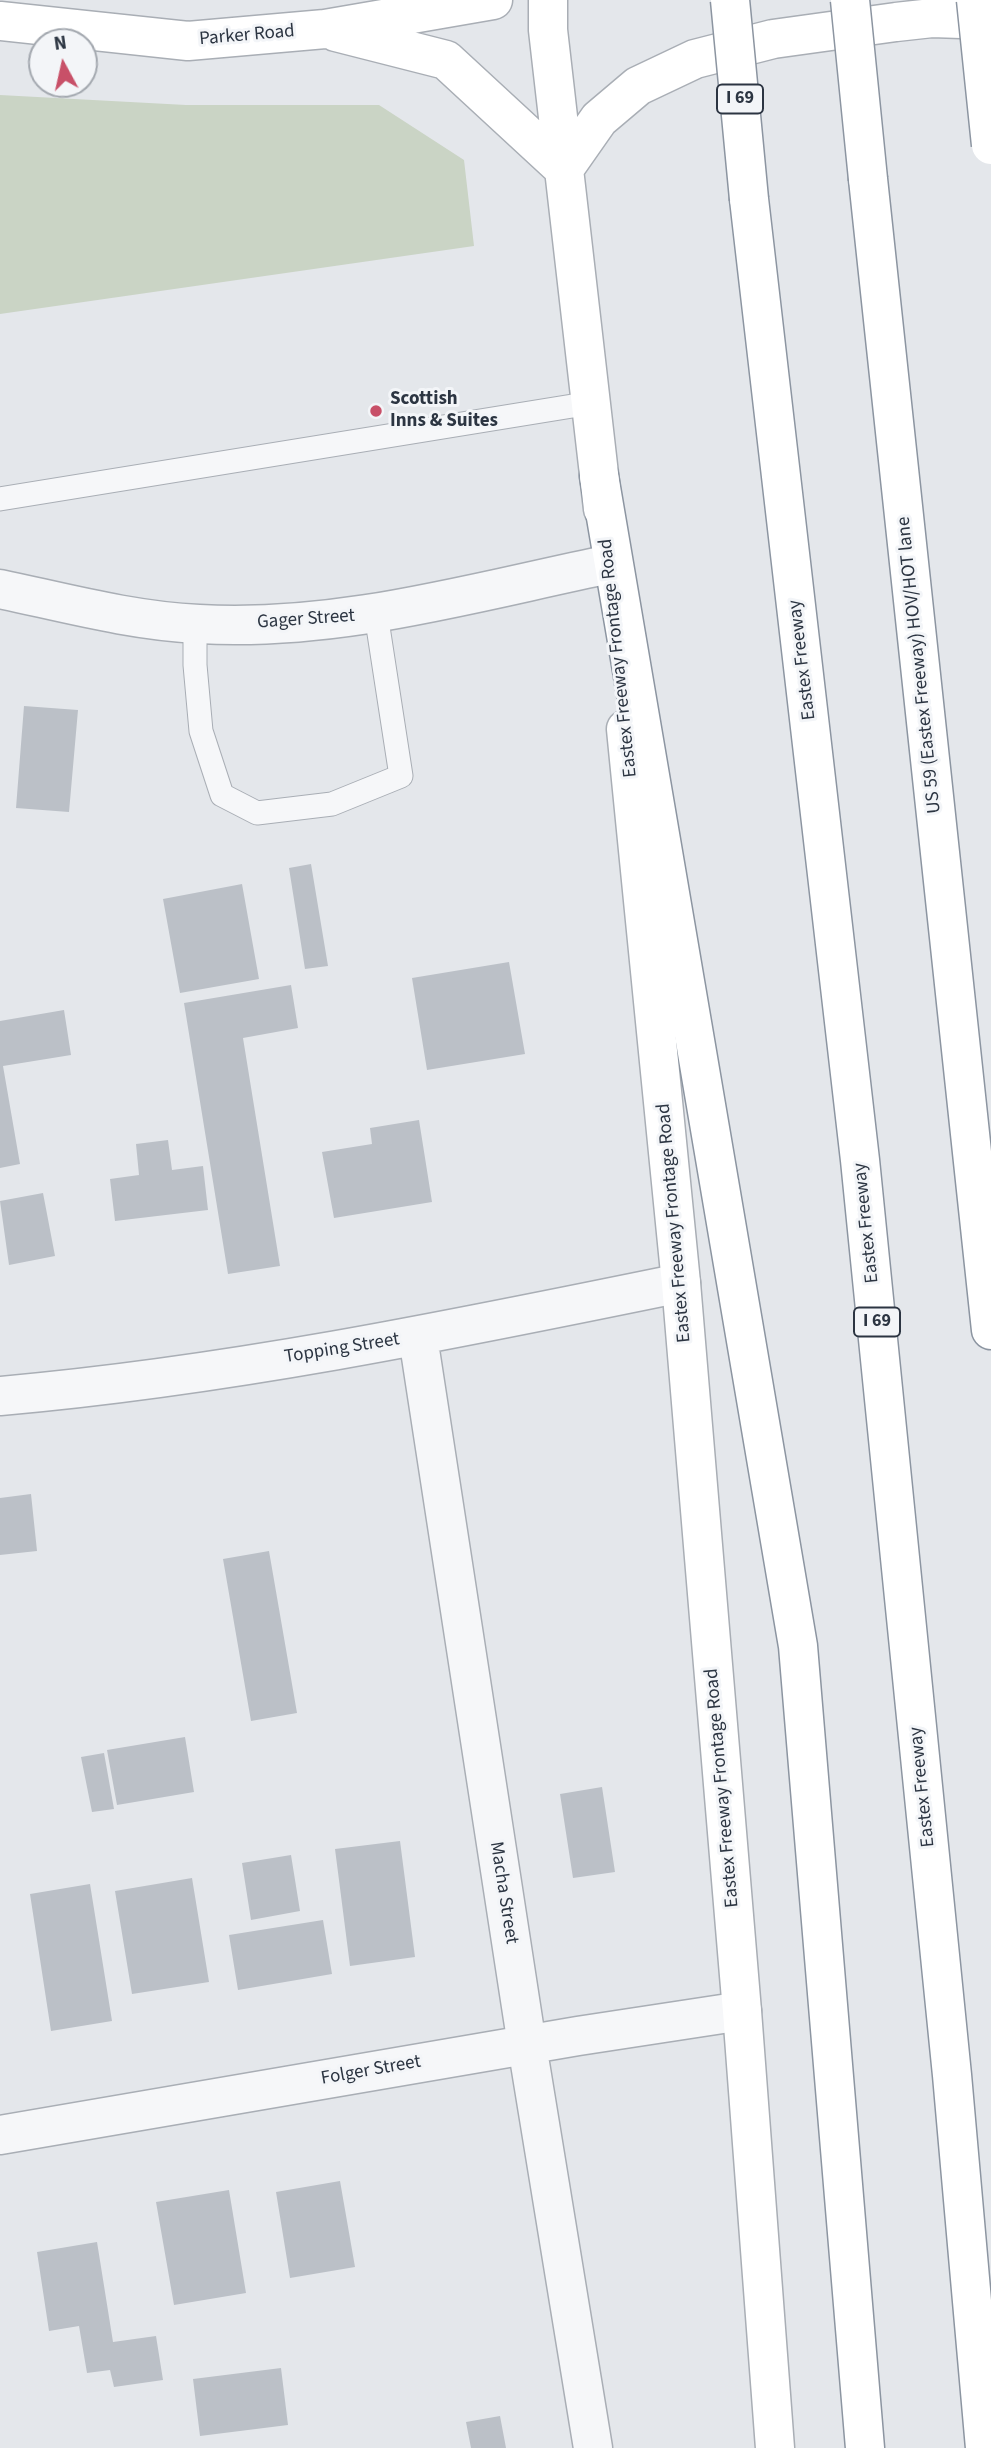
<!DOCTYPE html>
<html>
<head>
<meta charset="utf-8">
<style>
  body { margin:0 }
  #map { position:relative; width:991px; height:2448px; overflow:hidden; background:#e4e7eb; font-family:"Source Sans 3",sans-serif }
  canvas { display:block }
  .north { position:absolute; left:28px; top:28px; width:70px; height:70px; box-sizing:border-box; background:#f3f5f8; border:2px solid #a3a8af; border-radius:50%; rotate:352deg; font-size:19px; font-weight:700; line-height:28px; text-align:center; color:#2c3542 }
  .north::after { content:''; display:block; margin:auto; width:24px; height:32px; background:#c85068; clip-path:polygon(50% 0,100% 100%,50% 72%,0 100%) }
</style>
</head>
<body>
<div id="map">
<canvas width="991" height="2448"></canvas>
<div class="north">N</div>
</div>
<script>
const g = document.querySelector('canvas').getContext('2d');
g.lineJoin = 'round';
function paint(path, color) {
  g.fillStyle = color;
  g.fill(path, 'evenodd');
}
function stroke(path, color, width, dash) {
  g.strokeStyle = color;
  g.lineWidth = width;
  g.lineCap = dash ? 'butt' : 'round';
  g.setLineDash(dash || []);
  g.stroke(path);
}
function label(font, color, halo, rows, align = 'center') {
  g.font = font + ' "Source Sans 3",sans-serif';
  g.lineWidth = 6;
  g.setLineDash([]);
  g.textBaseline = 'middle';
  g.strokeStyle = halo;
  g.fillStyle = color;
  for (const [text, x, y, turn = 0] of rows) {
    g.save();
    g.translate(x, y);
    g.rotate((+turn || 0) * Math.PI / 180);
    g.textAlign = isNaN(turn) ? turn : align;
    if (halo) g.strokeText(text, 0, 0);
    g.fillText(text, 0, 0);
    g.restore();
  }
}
const green = new Path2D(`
  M0,95l186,10h193l85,55 10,86 -474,68z`);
const building = new Path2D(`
  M24,706l54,4 -9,102 -53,-4z
  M311,864l17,102 -23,3 -16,-101z
  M242,884l17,95 -79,14 -17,-94z
  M509,962l16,92 -98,16 -15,-92z
  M291,985l7,43 -55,10 37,228 -52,8 -44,-271z
  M64,1010l7,45 -68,11 17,98 -20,4v-147z
  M419,1120l13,82 -98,16 -12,-66 50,-8 -2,-16z
  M168,1140l4,30 31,-4 5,44 -93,11 -5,-42 29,-4 -3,-31z
  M43,1193l12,63 -46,9 -9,-64z
  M31,1494l6,57 -37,4v-57z
  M269,1551l28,162 -46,8 -28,-162z
  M185,1737l9,55 -77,13 -10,-55z
  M104,1753l10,56 -22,3 -11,-55z
  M602,1787l13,85 -42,6 -13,-84z
  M400,1841l15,116 -65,9 -15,-117z
  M291,1855l9,56 -49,9 -9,-57z
  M192,1878l17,104 -77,12 -17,-103z
  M90,1884l22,137 -61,10 -21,-137z
  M323,1920l9,54 -94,16 -9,-55z
  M340,2181l15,86 -65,11 -14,-86z
  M229,2190l17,103 -72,12 -18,-103z
  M97,2242l16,100 43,-6 7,44 -49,7 -4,-17 -23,3 -8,-47 -30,5 -12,-79z
  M281,2368l7,57 -88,11 -7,-57z
  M500,2416l6,32h-35l-5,-26z`);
const service = new Path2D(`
  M0,499l591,-96
  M195,624v41l6,66 21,64 35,18 75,-9 69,-28 -25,-162`);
const minor = new Path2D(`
  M0,589c66,14 132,32 199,35 140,8 275,-32 411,-60
  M418,1337l109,708 66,403
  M0,1396c229,-20 456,-67 681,-113
  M0,2135l578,-99 164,-25`);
const secondary = new Path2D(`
  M548,0v30l55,479
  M0,21l188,20 137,-12 168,-29
  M336,32l110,28 118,109
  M564,169l35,-50 39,-33 57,-27 78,-20 123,-17 36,-4 59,2
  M626,729l55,554 61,728 33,437`);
const motorway = new Path2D(`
  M868,179l123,1151
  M749,199l111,961 92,915 33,373
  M599,476l199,1170 67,802`);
const motorwayBridge = new Path2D(`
  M730,0l19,199
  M850,0l18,179
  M976,0l15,145`);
const markers = [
  [376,411,7,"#c85068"]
];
const shields = [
  [740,99,46],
  [877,1322,46]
];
const shieldNames = [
  ["I 69",740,99],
  ["I 69",877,1322]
];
const streetNames = [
  ["Parker Road",247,36,-5],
  ["Gager Street",306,620,-4],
  ["Eastex Freeway Frontage Road",619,658,-96],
  ["Eastex Freeway",803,660,-97],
  ["US 59 (Eastex Freeway) HOV/HOT lane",920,665,-96],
  ["Eastex Freeway Frontage Road",675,1223,-95],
  ["Eastex Freeway",867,1223,-96],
  ["Topping Street",342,1349,-9],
  ["Eastex Freeway",923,1787,-96],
  ["Eastex Freeway Frontage Road",723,1788,-95],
  ["Macha Street",503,1893,81],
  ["Folger Street",371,2071,-10]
];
const poiNames = [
  ["Scottish",390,400],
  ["Inns & Suites",390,422]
];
paint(green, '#cad4c5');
paint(building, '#bbc0c7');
stroke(service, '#a9aeb5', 25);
stroke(minor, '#a9aeb5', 41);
stroke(secondary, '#a9aeb5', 41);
stroke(motorway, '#8c95a1', 41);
stroke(service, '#f6f7f9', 23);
stroke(minor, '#f6f7f9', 38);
stroke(secondary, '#fff', 38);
stroke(motorway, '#fff', 38);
stroke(motorwayBridge, '#8c95a1', 41, []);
stroke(motorwayBridge, '#fff', 38);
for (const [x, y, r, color] of markers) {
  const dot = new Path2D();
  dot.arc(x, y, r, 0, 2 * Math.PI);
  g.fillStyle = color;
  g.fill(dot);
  stroke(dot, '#f3f5f8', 2.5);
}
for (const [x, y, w] of shields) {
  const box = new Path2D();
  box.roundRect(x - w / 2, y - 14.5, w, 29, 5);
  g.fillStyle = '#f3f5f8';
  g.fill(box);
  stroke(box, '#2c3542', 2);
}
label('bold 18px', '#2c3542', null, shieldNames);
label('19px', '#2c3542', '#f3f5f8', streetNames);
label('bold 19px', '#2c3542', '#f3f5f8', poiNames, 'left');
</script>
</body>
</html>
